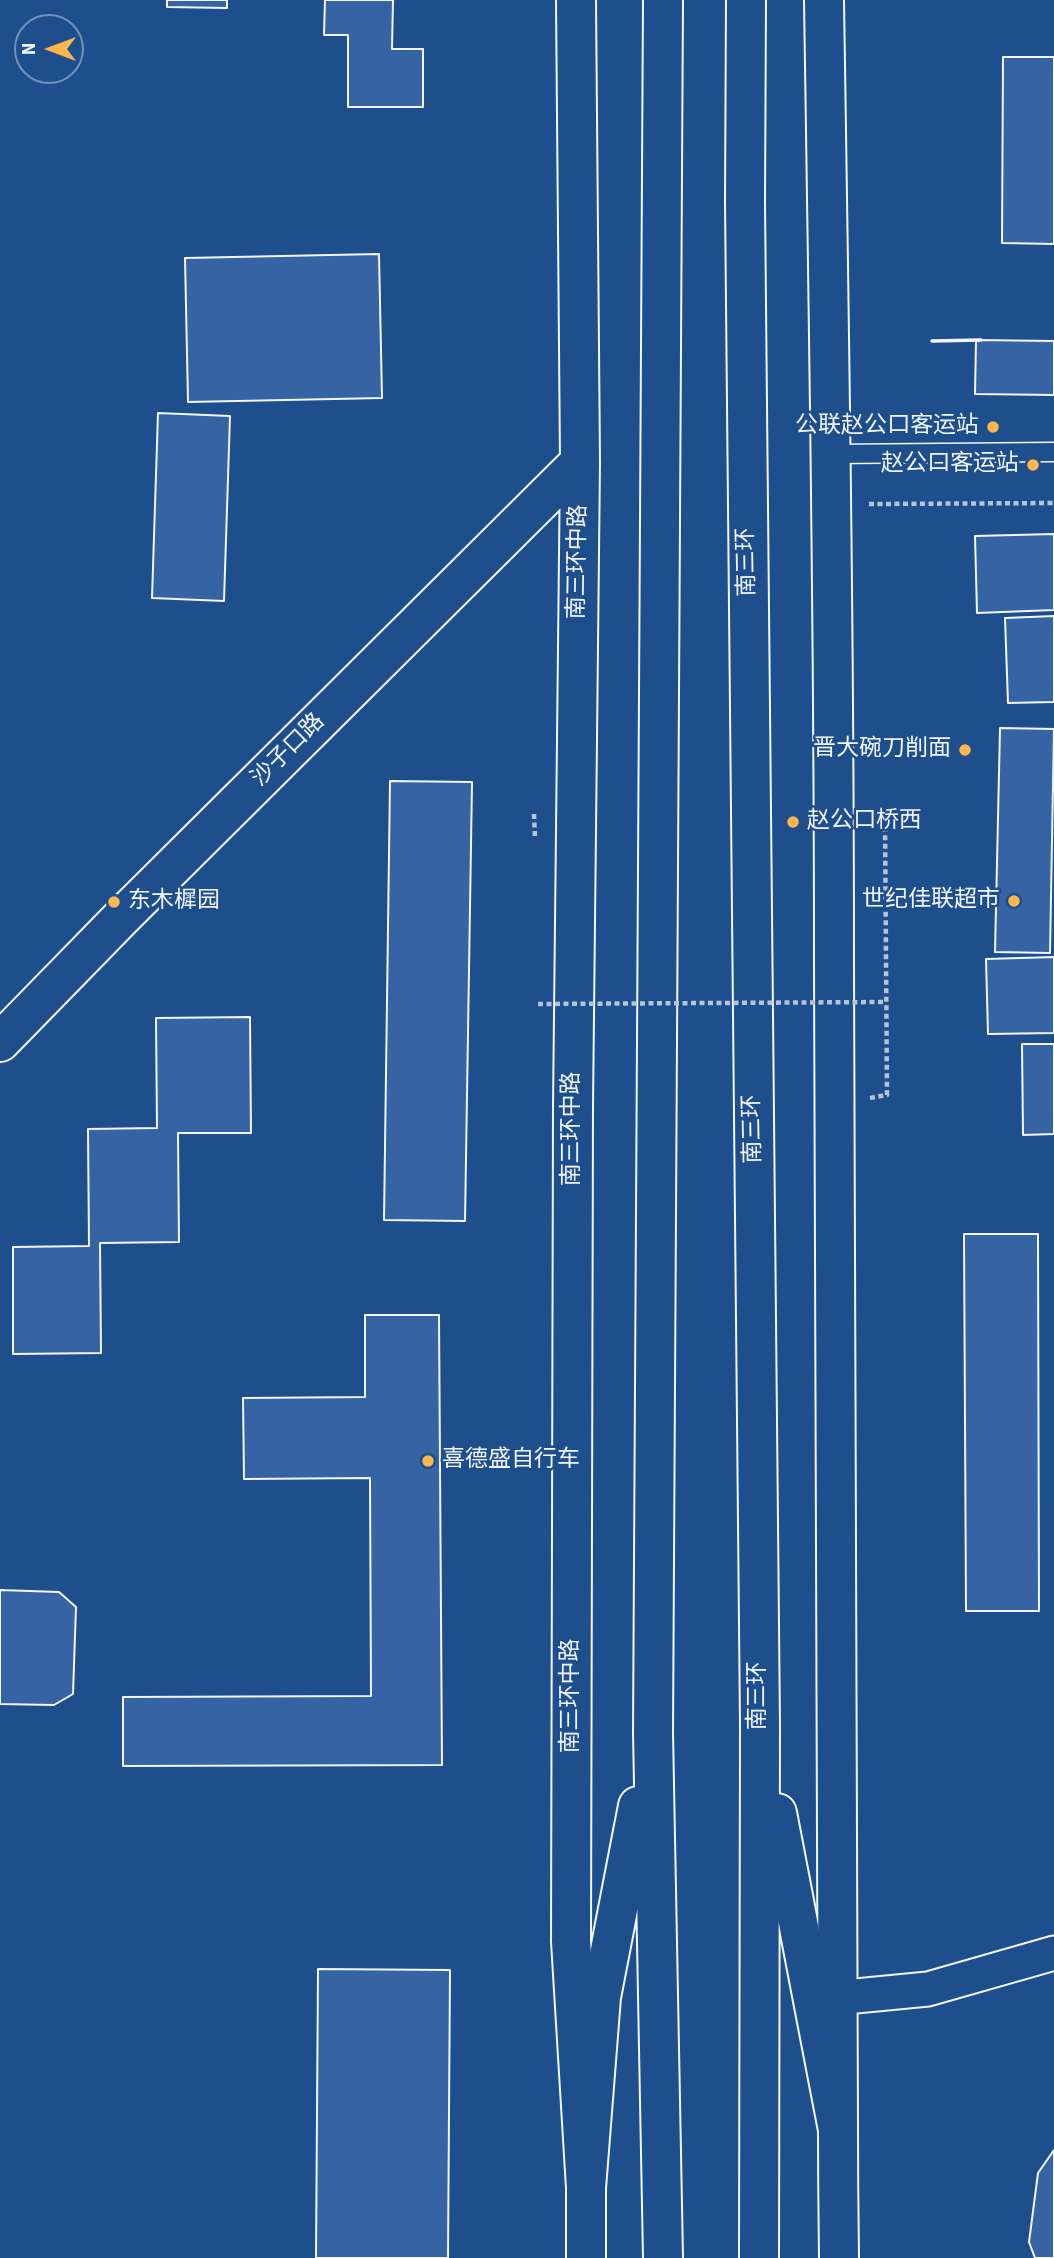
<!DOCTYPE html>
<html>
<head>
<meta charset="utf-8">
<style>
  body { margin:0 }
  #map { position:relative; width:1054px; height:2258px; overflow:hidden; background:#1f4e8c; font-family:"Source Sans 3",sans-serif }
  canvas { display:block }
  .north { position:absolute; left:14px; top:14px; width:70px; height:70px; box-sizing:border-box; background:#1f4e8c; border:2px solid #7391ba; border-radius:50%; rotate:270deg; font-size:19px; font-weight:700; line-height:28px; text-align:center; color:#f2f6ff }
  .north::after { content:''; display:block; margin:auto; width:24px; height:32px; background:#ffb74d; clip-path:polygon(50% 0,100% 100%,50% 72%,0 100%) }
</style>
</head>
<body>
<div id="map">
<canvas width="1054" height="2258"></canvas>
<div class="north">N</div>
</div>
<script>
const g = document.querySelector('canvas').getContext('2d');
g.lineJoin = 'round';
function paint(path, color) {
  g.fillStyle = color;
  g.fill(path, 'evenodd');
}
function stroke(path, color, width, dash) {
  g.strokeStyle = color;
  g.lineWidth = width;
  g.lineCap = dash ? 'butt' : 'round';
  g.setLineDash(dash || []);
  g.stroke(path);
}
function label(font, color, halo, rows, align = 'center') {
  g.font = font + ' "Source Sans 3","Noto Sans SC",sans-serif';
  g.lineWidth = 5;
  g.setLineDash([]);
  g.textBaseline = 'middle';
  g.strokeStyle = halo;
  g.fillStyle = color;
  for (const [text, x, y, turn = 0] of rows) {
    g.save();
    g.translate(x, y);
    g.rotate((+turn || 0) * Math.PI / 180);
    g.textAlign = isNaN(turn) ? turn : align;
    if (halo) g.strokeText(text, 0, 0);
    g.fillText(text, 0, 0);
    g.restore();
  }
}
const building = new Path2D(`
  M167,0h60v8l-60,-1z
  M325,0h68l-1,49h31v58h-75v-72h-24z
  M1003,57h51v187l-52,-1z
  M379,254l3,144 -194,4 -3,-144z
  M976,340l78,1v54l-79,-1z
  M158,413l72,3 -6,185 -72,-3z
  M1054,534v76l-77,3 -2,-77z
  M1054,616v86l-46,1 -3,-85z
  M1000,728l54,1 -4,224 -55,-1z
  M390,781l82,1 -7,439 -81,-1z
  M1054,957v76l-66,1 -2,-75z
  M250,1017l1,116h-73l1,109 -79,1 1,110 -88,1v-107l76,-1 -1,-117 69,-1 -1,-110z
  M1022,1044h32v90l-31,1z
  M964,1234h74l1,377h-73z
  M365,1315h74l3,450 -319,1v-69l248,-1 -1,-218 -126,1 -1,-81 122,-1z
  M0,1590l59,2 17,15 -3,87 -19,11 -54,-1z
  M318,1969l132,1 -2,288h-132z
  M1054,2150v108h-19l-6,-16 9,-69z`);
const path = new Path2D(`
  M869,504l185,-1
  M534,814l1,24
  M870,1098l17,-3 -2,-275`);
const lane = new Path2D(`
  M831,454l223,-2`);
const street = new Path2D(`
  M835,1998l93,-9 126,-36`);
const secondary = new Path2D(`
  M576,0l4,462 -7,644 -2,835 15,247v70
  M824,0c5,321 10,643 10,964 1,432 0,863 5,1294
  M0,1042l122,-125 458,-455`);
const highway = new Path2D(`
  M663,0l-10,1732 10,526
  M746,0l-1,202 15,1523 -1,533
  M777,1813l61,317
  M586,2188l15,-191 37,-191`);
const pathBridge = new Path2D(`
  M538,1004l348,-2`);
const wall = new Path2D(`
  M932,341l49,-1`);
const markers = [
  [993,427,7,"#ffb74d"],
  [1033,465,7,"#ffb74d"],
  [965,750,7,"#ffb74d"],
  [793,822,7,"#ffb74d"],
  [1014,901,7,"#ffb74d"],
  [114,902,7,"#ffb74d"],
  [428,1461,7,"#ffb74d"]
];
const poiNames = [
  ["公联赵公口客运站",979,427],
  ["赵公口客运站",1019,465],
  ["晋大碗刀削面",951,750],
  ["赵公口桥西",807,822,"left"],
  ["世纪佳联超市",1000,901],
  ["东木樨园",128,902,"left"],
  ["喜德盛自行车",442,1461,"left"]
];
const streetNames = [
  ["南三环中路",579,562,-89],
  ["南三环",748,562,-91],
  ["沙子口路",289,751,-45],
  ["南三环中路",573,1129,-90],
  ["南三环",754,1129,-91],
  ["南三环中路",572,1696,-90],
  ["南三环",759,1696,-90]
];
paint(building, '#3563a3');
stroke(building, '#f2f6ff', 2);
stroke(lane, '#f2f6ff', 21);
stroke(street, '#f2f6ff', 37);
stroke(secondary, '#f2f6ff', 42);
stroke(highway, '#f2f6ff', 42);
stroke(path, '#b3c4dc', 4.5, [5, 3.5]);
stroke(lane, '#1f4e8c', 18);
stroke(street, '#1f4e8c', 33);
stroke(secondary, '#1f4e8c', 38);
stroke(highway, '#1f4e8c', 38);
stroke(pathBridge, '#b3c4dc', 4.5, [5, 3.5]);
stroke(wall, '#f2f6ff', 3.5);
for (const [x, y, r, color] of markers) {
  const dot = new Path2D();
  dot.arc(x, y, r, 0, 2 * Math.PI);
  g.fillStyle = color;
  g.fill(dot);
  stroke(dot, '#1f4e8c', 2.5);
}
label('23px', '#f2f6ff', '#1f4e8c', poiNames, 'right');
label('23px', '#f2f6ff', '#1f4e8c', streetNames);
</script>
</body>
</html>
